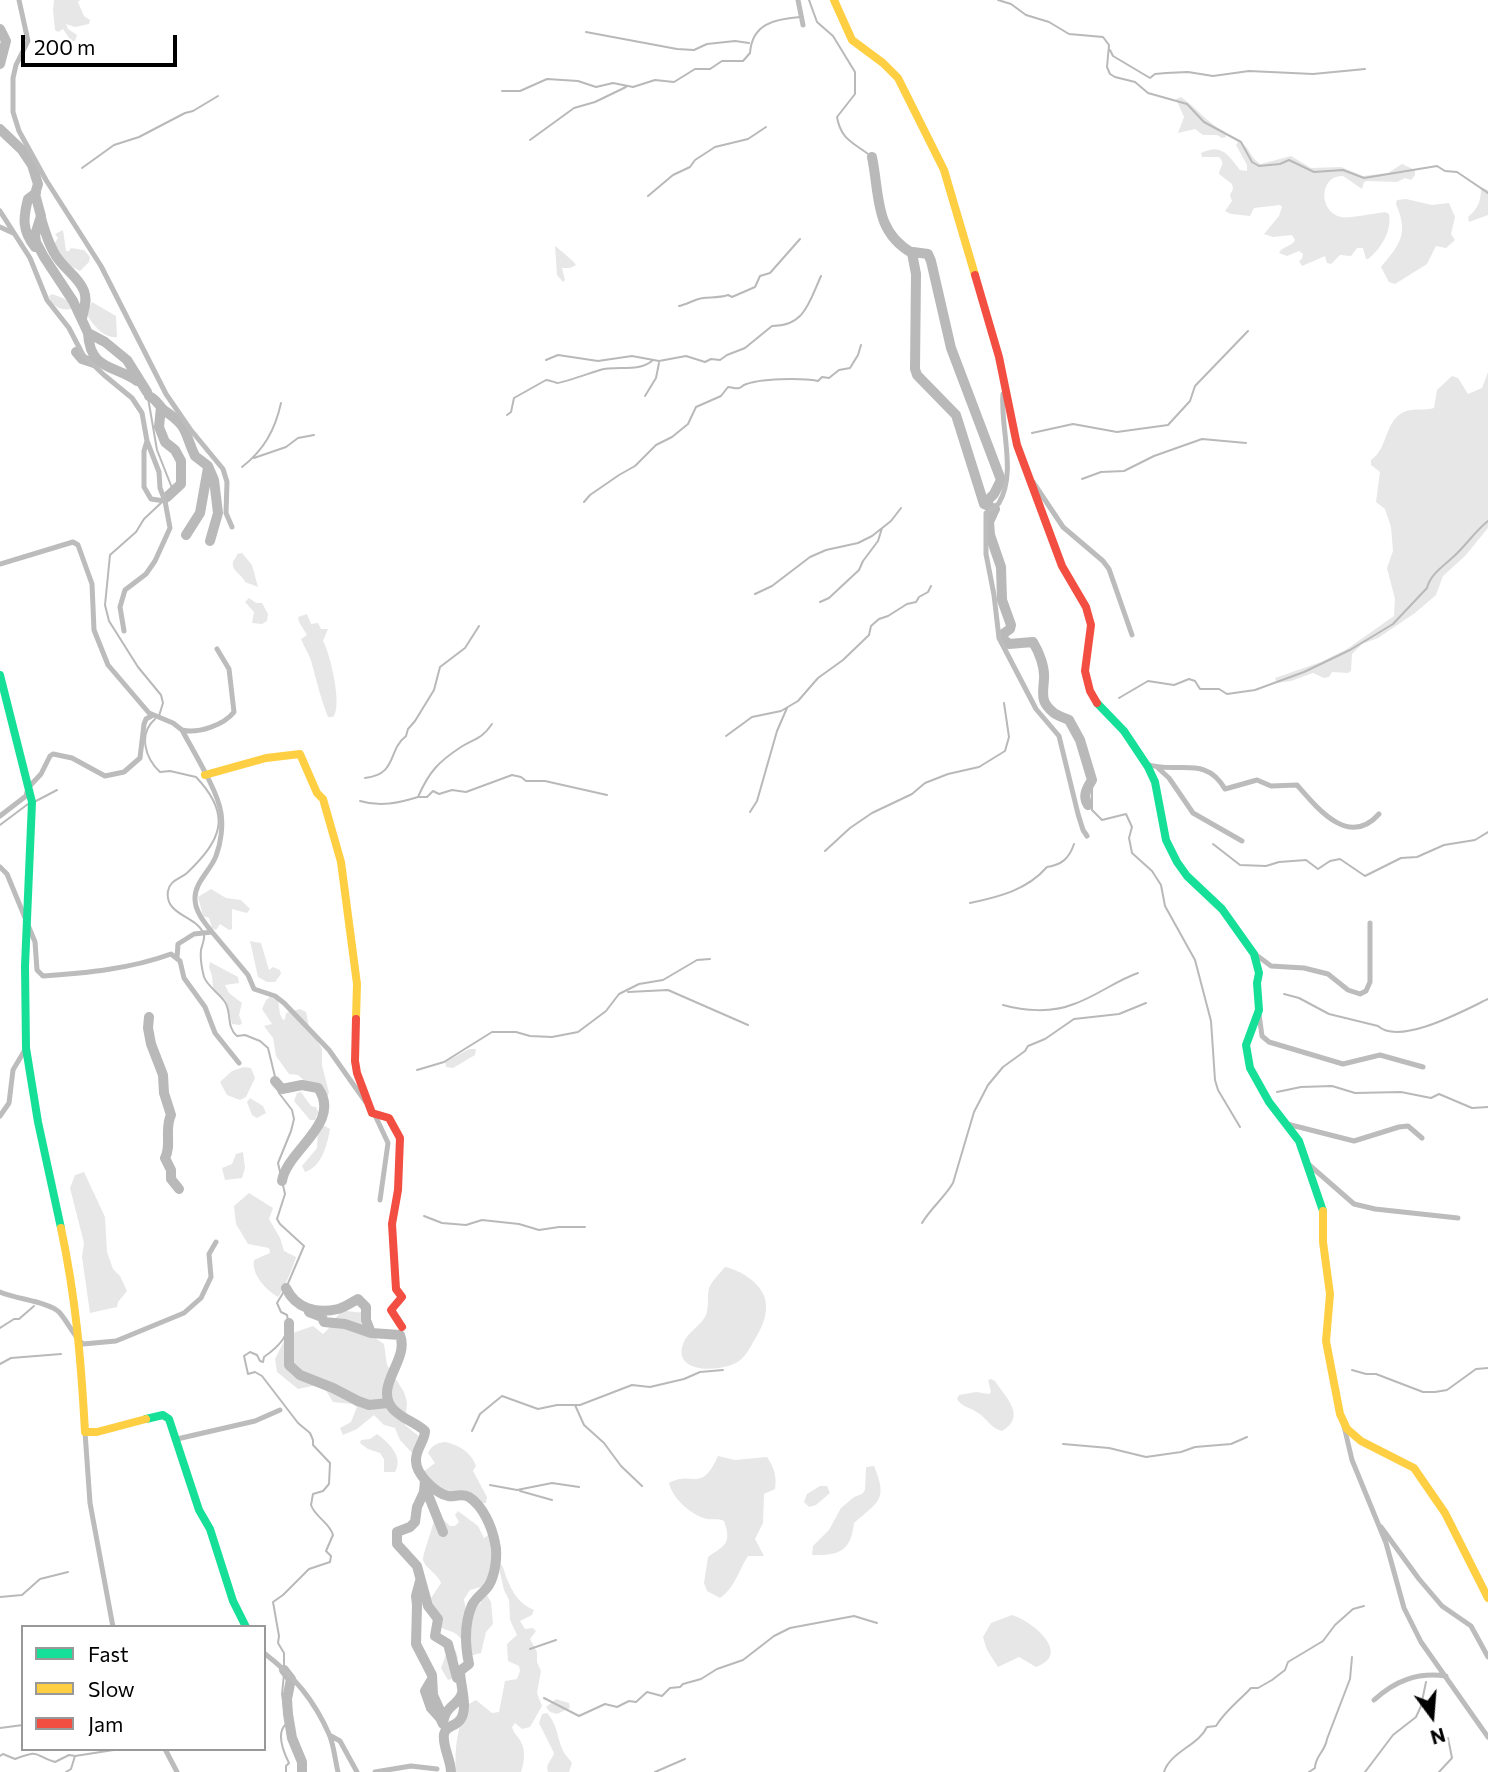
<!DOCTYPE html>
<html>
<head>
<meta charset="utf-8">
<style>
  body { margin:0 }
  #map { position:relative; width:1488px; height:1772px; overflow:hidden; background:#fff; font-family:Commissioner,sans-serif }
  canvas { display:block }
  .legend { position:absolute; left:21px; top:1625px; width:245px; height:126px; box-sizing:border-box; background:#fff; border:2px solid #999; margin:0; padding:9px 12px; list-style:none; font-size:21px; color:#000 }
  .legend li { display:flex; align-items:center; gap:14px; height:35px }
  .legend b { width:35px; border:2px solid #999 }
  .north { position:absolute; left:1397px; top:1681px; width:70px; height:70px; -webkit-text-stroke:5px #fff; paint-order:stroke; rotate:164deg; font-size:19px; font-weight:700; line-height:28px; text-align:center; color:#000 }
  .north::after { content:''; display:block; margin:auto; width:24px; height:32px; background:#000; clip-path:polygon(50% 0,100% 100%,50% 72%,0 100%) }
  .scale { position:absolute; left:21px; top:35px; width:156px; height:32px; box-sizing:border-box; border:4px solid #000; border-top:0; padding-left:9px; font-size:21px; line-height:24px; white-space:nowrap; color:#000; -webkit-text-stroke:5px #fff; paint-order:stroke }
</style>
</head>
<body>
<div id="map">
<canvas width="1488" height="1772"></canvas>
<ul class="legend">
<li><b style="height:9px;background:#16e098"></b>Fast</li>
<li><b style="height:9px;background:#ffcf43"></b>Slow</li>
<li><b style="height:9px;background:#f24e42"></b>Jam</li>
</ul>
<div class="north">N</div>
<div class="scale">200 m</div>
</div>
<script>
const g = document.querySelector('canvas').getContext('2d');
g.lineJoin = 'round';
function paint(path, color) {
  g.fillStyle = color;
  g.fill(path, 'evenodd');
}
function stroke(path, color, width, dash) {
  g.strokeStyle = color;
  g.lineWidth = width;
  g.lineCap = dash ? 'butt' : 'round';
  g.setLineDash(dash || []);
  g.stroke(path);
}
const green = new Path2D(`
  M54,0h26l-2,2 6,14 6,4 -1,4 -14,3 -9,-3 2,5 9,6 -2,6h-4l-8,-12 -5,3 -3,-2 -2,-19z
  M1181,97c16,11 26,26 44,35l1,5 -4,1 -5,-3h-14l-8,-6 -17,4 6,-16 -8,-18z
  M1238,142c12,3 12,17 23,22l30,-8 20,12 30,-1 22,9 25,-3 14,-9 13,6v5l-4,5 -6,-2 -8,4 -30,-1 -3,1 -2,7 -19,-13c-24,-1 -25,36 -2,41 4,2 37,-4 44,-5l4,2c3,17 -8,35 -21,45h-2l-3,-11h-6l-6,8 -11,-1 -9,9 -4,-1 -2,-7 -23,10 -3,-5 3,-2 1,-5 -4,-3 -12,5 -8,-3c3,-7 13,-6 16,-13l-3,-5 -19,2 -9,-3 15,-18 3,-9 -2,-2 -26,3 -4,8 -19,-2 -6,-3 7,-10 -2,-6 3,-6 -1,-5 -13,-10c1,-8 7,-10 0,-17h-17l-1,-4c21,-10 27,2 39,17l7,1v-6l-11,-20z
  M1481,187l7,3v25l-19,7 -1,-5c11,-9 13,-17 13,-30z
  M1406,199l26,6 17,-2 6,14 -4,17 4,6 -9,8 -10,-2 -9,18 -32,20 -6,-2 -8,-15c19,-23 28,-33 15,-63l1,-4z
  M63,230l3,21h3l2,-3 13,2 6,7 -1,5 -9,9 -17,-9 -10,-16 5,-8 -3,-4z
  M555,246c3,2 20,16 21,19l-6,3h-8l3,12 -2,2 -6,-7z
  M52,294c8,3 20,6 19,15 -9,2 -20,-3 -22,-13z
  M92,302l24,14 1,21c-13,2 -25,-13 -31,-24z
  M1488,372v156l-23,28 -22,20 -7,19 -21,18 -37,25 -16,6 -10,10 -1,17 -3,2 -16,-1 -3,5 -5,1 -11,-5 -22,8 -14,2 -2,-5 46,-16 26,-13 47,-33 1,-17 -8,-31 6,-17 -2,-24 -6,-18 -9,-7 4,-30 -9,-7v-5c18,-12 13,-41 35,-49 9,-3 19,0 28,-3l3,-18 15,-14 6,2 10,16 14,-6z
  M242,553l10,12 6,22 -13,-5c-2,-7 -14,-11 -12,-20 1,-3 4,-5 4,-8z
  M249,598l7,5h6l6,11 -1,7 -5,3 -10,-1 2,-11 -9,-10z
  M307,614l4,10 7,-1 3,6h7l-5,12c7,12 20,66 10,76h-5c-7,-18 -11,-34 -16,-53 -2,-9 -8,-17 -11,-25l6,-4 -8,-13 -1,-5z
  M211,889l15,9 15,2 9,9 -3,4 -15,-4v20l-3,1 -9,-6 -4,6 -4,-2 -3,-10 -6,-2 -5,-19z
  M250,941l11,2 8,27 4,-3 7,3 1,4 -6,8h-8l-9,-5z
  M210,962l28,15 1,6 -14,2 4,8 13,10 -3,12 3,8 -2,2 -8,-1 -6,-23 -13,-13 -1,-12 -3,-9z
  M270,997l8,3 2,14 3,6 2,-1 1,-6 14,-4 6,3 3,15 13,22v16l7,28 -4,6 -27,-24 -9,-1 -13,-18 -3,-18 -9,-12 8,-2 -10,-15 4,-9z
  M469,1049h7l-1,6 -22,13 -7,-1 -1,-5z
  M244,1067l7,1 4,10 -9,19 -6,3 -13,-5 -7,-13 12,-11z
  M301,1092l10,14 5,1 2,5 -3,8h-5l-16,-19 3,-8z
  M250,1098l13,8 3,7 -9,5 -5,-3 -5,-13z
  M323,1125l7,4c-3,17 -8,37 -25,43l-3,-6 15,-18 1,-19z
  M243,1152l2,16 -3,10 -17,2 -3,-12 10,-4 4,-10z
  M84,1172l21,45 2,35 6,17 7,7 7,15 -9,11 -1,5 -27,6 -8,-56 2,-14 -14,-55 5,-13z
  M249,1193l24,15 -4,11 11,19 4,13 12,6c-1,6 -14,36 -18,40 -12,-7 -27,-23 -24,-37l16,-7 -1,-5 -21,-4 -12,-20 -2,-18z
  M725,1267c16,3 40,18 41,37 1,13 -5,25 -11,35 -4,7 -9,17 -16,22 -15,11 -67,14 -56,-17 4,-12 18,-18 23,-29 3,-8 1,-18 3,-27 3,-7 11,-15 16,-21z
  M344,1310c25,7 21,-8 24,23l16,11 3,21 17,27 3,10 -2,23 16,13 -2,16h-6l-13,-14 -5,-12 -11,-3 -10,-10 -17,14 -14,6 -3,-7 11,-6 6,-15 -5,-3 -19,-2 -11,-18 -24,5 -21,-17 -2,-13 12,-24 26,-9 10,8c9,-7 12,-19 21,-24z
  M991,1379l4,2c11,17 32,35 7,50 -12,-3 -14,-12 -24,-18 -8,-6 -15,-5 -21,-14l2,-4 17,-3 13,2 2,-2 -3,-12z
  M377,1434c12,9 27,23 18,38h-11v-13l-4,-6 -12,-4 -8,-6 1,-3 9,-1z
  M445,1442c14,3 26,10 31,24l-3,5 14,26 -1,6 -8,1 -13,-12 -19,1 -20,-16 -3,-5 12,-9 -7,-10c4,-8 9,-10 17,-11z
  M718,1456l17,4 32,-3c7,10 10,20 8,32l-11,5 -1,29 -8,16 9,17h-16c-9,14 -14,33 -28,42l-13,-7 -3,-8 4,-26c17,-12 24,-13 16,-36 -7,-3 -10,-1 -17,-2 -16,-4 -35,-21 -38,-36 24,-13 32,11 49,-27z
  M874,1466c14,34 5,35 -20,57 -3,28 -15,33 -42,32l1,-9 16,-16 12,-22 13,-11 8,-3 3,-4 1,-23z
  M820,1486h7l3,7 -14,12 -7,2 -5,-5 3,-8z
  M458,1511l20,15 6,12 6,-4c8,18 4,36 -6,52l-14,4 -6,9 3,17 -5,24c-9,-12 -16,-7 -23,-15 -6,-7 -5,-18 -8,-27l10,-15c-3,-9 -15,-14 -18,-23 -1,-4 11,-35 12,-44l4,-1 11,11h5l4,-4 -4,-7z
  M500,1563c5,6 4,9 7,16 6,14 12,25 27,31l-2,5 -12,6 5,8 8,-1 3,3 -6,8 7,13v10l4,9 -4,22 5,13 -12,21 -8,2 -7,-6 -3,4c2,7 6,9 9,15 5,9 3,21 0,30h-65c-2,-25 2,-45 11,-67l9,-5 16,13 7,-1 6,-31 12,-2 3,-8 -1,-5 -11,-5 -1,-17 10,-9 -7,-15 -1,-20 -5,-10 -6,-26z
  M485,1592l6,10 2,22 -7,8 -5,21 -12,3c-7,-14 -3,-46 12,-53l-1,-7z
  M1012,1615c20,6 61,39 24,52l-17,-10 -21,10 -11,-17 -4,-13 8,-14z
  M452,1650l4,1 2,7 -4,5v15l-6,2 -7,-12 6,-16z
  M556,1699l13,4 1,5 -13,6 -7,-2 -4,-5z
  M547,1713c12,13 10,29 18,41 2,3 5,6 7,9l-3,9h-21c-3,-9 4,-11 6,-19l-15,-30 3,-9z`);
const stream = new Path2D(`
  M809,0l8,22 16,14 22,36v22l-18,23c4,24 18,26 35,40
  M998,0l13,4 15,11 23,7 20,12 34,3 6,8 -2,22 3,7 5,3 20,5 13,11 39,11 17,18 37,20 11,20 7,4 21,-2 9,-4 25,12 29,-2 21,8 73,-12 8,5 12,1 31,21
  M586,32l91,17 17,1 13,-6 28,-3 14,2
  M1110,50l3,6 37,22 5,-4 11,-1 22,-1 25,4 36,-5 64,3 52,-5
  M502,91h18l27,-12 31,2 18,6 17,-4 20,4 22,-7 19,2 21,-13h15l12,-8h21l7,-8c2,-29 24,-34 50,-36
  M530,140l44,-32 21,-6 31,-15
  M82,168l32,-23 25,-8 46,-24 8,-2 25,-15
  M648,196l25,-21 17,-8 5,-7 20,-13 33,-8 18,-12
  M679,306c9,-2 16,-7 24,-8 8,-1 16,0 25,-3l4,2 23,-10 5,-11 10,-3 30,-34
  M546,360l12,-5 40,6 34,-5 27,5 27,-5 19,6 6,-3 9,1 7,-5 18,-7 27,-22c33,0 37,-24 49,-50
  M147,392l10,58 15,38 -5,9
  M645,396l11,-18 3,-15
  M507,415l4,-3 3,-14 32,-18c4,0 7,2 11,3 6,0 36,-11 43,-13 17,-5 39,3 53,-10
  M1032,433l41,-9 44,8 51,-7 22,-24 5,-15 53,-55
  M254,458l32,-11 12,-9 16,-3
  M242,467c22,-17 33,-37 39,-64
  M1082,479l19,-7 23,-1 30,-15 48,-17 44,4
  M584,502l6,-7 29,-20 16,-9 21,-21 16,-8 16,-13 8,-17 25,-11 7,-9c4,0 8,2 11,1 2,0 3,-2 5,-3 15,-7 59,-7 74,-4l4,-4 7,1 10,-8 11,-2 8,-13 3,-10
  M755,594l17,-8 38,-29 16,-7 32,-7 14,-7 19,-15 10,-13
  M820,602l9,-4 30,-28 4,-9 15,-20 4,-13
  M1119,698l29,-17 26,4 15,-6 6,2 5,8h19l8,5 28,-4 49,-18 46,-22 43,-26 34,-36c3,-13 15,-21 25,-30 13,-11 22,-26 36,-37
  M159,716l4,-13 -2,-8 -23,-28 -29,-46 -4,-16 5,-50 26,-23 8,-13 17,-16
  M155,719c-17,15 -10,39 5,53l10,-1 26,6c37,39 25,63 -9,96 -7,6 -17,7 -19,18 -4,25 31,25 36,44 1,4 -2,10 -3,15 -1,8 1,19 3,27 4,10 15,16 21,25 7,11 1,25 12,34l8,-1 15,6 8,7 11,45 13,17 2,9 -3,12 -13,32 7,31 -8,25 3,5 24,22 -18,42 -9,15 4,9 6,3c5,20 -9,32 -23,42l-1,5 -3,-1 -3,-6 -7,-3 -6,4 4,18 7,-2 7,4 36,47 12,10 3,7v5l17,18 -1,21 -6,7 -10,3 -2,11c4,12 19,18 22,30l-7,16 5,5 -1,6 -21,7 -26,26 -10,7 6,34 -1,7 6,10v12
  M726,736l26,-19 29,-6 17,-10 20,-23 25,-18 26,-25 2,-9 8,-7 9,-3 19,-12 9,-2 3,-5 9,-5 3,-6
  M365,778c33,-4 22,-27 41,-42l2,-7 7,-8 19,-31 6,-23 25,-19 14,-22
  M1092,780v30l10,10 24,-6 6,13 -3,11 3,15 20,18 9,14 4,21 30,54 16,61 4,59 3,10 22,37
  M418,797h9l6,-6 6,3 13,-4 14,2 46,-17 9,2 5,4h19l62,14
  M36,801l21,-11
  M360,801c20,6 39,2 58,-4 11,-25 20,-35 43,-50 14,-9 20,-7 31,-23
  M750,812l7,-11 20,-70 10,-23
  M0,825l28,-21
  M1213,844l27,21 26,1 13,-4 27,-2 12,9 12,-8 10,-2 25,17 36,-18 16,-1 27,-12 31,-5 13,-8
  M825,851l25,-23 22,-15 40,-19 13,-11 23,-9 31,-7 26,-16 4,-14 -5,-34
  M970,903c29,-6 57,-13 77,-36 14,-2 22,-8 27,-23
  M628,992l40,-2 80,35
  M1284,994l15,4 30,16 49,12c22,20 87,-16 110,-27
  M1003,1005c21,6 49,8 71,-1 23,-8 41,-23 64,-31
  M417,1070l27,-8 48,-30h24l14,4 22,1 26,-5 28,-21 13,-17 20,-10 24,-4 34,-20 13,-1
  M1277,1092l24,-5 31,-1 23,7 46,-1 30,6 8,-4 33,14 16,-1
  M424,1216l18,7 24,2 16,-5 37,4 20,6 20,-3h26
  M922,1223c9,-15 22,-25 31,-40l21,-71 14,-27 15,-18 22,-16 3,-5 17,-7 29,-20 45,-5 27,-11
  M0,1328l14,-9h5l15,-13
  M0,1364l11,-6 50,-4
  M1352,1370l14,4h10l47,18h12l12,-2 29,-21 12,-1
  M575,1405l9,20 20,18 17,23 21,20
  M472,1431l8,-17 22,-18 36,13 19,-4h23l52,-20 18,2 34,-8 16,-7 23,-2
  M1063,1444l46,4 37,9 35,-5 14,-5 36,-3 16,-7
  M490,1485l27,5 35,-7 27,4
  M520,1491l32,9
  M0,1597l22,-2 18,-16 28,-7
  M530,1649l26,-9
  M284,1674l-2,20 4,30c-10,9 -3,27 3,39l-3,3v6
  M544,1698l35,18 26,-12 12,3 12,-6 7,1 11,-10 15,4 8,-8 10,-1 3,-3 18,-5 16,-10 26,-9 31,-24 16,-8 64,-12 23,7
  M0,1728l23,-3
  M0,1756l3,-2 12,5c27,-10 17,-4 40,3l14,-7 6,1
  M66,1772l5,-3 4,-13 45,-7
  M655,1772l30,-13
  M1164,1772c6,-20 35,-27 43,-45l9,-1c9,-15 23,-25 35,-38h7l14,-8 13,-10 3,-8 35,-21 12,-16 18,-16 11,-3
  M1309,1772l6,-4c0,-12 10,-16 12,-29l23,-60 2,-22
  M1365,1772l28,-37 23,-18 5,-11 5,-24
  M1439,1772l13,-14 -4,-20`);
const river = new Path2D(`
  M0,29l6,12 -6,23
  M0,129l22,21 10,15 6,19 -3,10 6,22 -6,19 1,7 8,15 29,44 15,32 17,9 22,18 20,32
  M872,157c8,39 2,74 40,96l4,21 -1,95 2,6 39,40 28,89
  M41,218c4,14 9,31 18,42 8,11 20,18 25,31 4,11 -1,19 -2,28
  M35,247c-13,-16 -12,-29 -7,-48l8,-6
  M913,252l15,2 3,7 20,87 50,132 -7,14 -10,10 11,5 -6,13 1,13 11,32 1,33 9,25 -1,4 -7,5 1,6 5,4 24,-2c6,10 12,25 11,37 -1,16 -4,23 10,34 4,3 11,5 15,7l11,20 12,40c-5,8 -10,16 -4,25
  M88,333c2,38 27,32 49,48
  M76,352l6,7 12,4
  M149,396c9,4 9,10 16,15 24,16 19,22 30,45l13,10 6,14 4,33 -8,28
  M161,407l-2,20 6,15 10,8 6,11v23l-14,13
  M186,535l14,-22 8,-45
  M149,1017l-1,11 3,16 12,31 1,18 7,22c-7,14 1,30 -6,43l6,12v9l8,10
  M275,1081l7,8 20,-4 16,3c25,35 -32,63 -36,93
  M286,1288c10,21 31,26 52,21 8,-2 14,-7 20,-10l8,8v13l5,13 29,2c10,25 -27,51 -7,74 9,10 22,13 32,22 0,10 -10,19 -9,30 0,13 19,32 32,35 7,1 13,-3 21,1 14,9 23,30 26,46 3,12 0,32 -6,42 -4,7 -13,12 -17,20 -8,19 -7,40 -3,59l-9,7c0,14 9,38 0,49 -5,7 -14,5 -16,14 -2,12 7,26 7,38
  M309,1312l13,5 2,5 21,2 26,9
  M289,1323v42l11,10 33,13 25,13 11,4 19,-2
  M425,1480l-1,12 -7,15 -2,15 -5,5 -13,5v12l20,22 11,40 10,13 -3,17 13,8 9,34
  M425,1487l18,45
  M420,1581l-4,15 1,9 -1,39 16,31 1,20 11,24
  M284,1670l7,9 -4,20 1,15 4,24 10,24v10
  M432,1679l-7,12 6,17 9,10 3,6
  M444,1718c4,-14 15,-13 18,-25`);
const street = new Path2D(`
  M19,0l9,41 -12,24 -3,13v34l6,19 27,49 55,86 65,128 24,35 33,40 4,13 -1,31 6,14
  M798,0l5,25
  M0,211l30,47 17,42 22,28 14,27 21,20 28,23 10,15 5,28 -3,10v36l7,12 14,2 5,27 -15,33 -9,13 -21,16 -5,17 4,24
  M0,227l13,6
  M1003,394c-3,34 14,78 -4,109 -3,4 -9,7 -13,10v41l8,41 5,43 37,71 23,27 19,78 5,16 4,6
  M147,441l12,31 1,16 5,13
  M1033,482l30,45 40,34 6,8 23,66
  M0,564l73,-22 5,3 14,39 2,46 14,35 41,48 24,10 9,7c11,21 36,61 39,83 2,13 0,30 -5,43 -5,14 -22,27 -21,43 0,12 9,23 17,33
  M182,730c16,4 42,-5 52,-18l-5,-43 -12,-20
  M1146,764c31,11 59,-10 79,25l32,-9 14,6 26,-1c21,24 52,63 82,29
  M1158,768l11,10 24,35 49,28
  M0,816l26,-20 2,-8 13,-14 9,-18 3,-2 19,4 33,18 19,-4 16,-14 4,-34 2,-5 7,-4
  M0,867l7,7 28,68 2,28 6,6c43,-3 87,-7 128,-22l9,7 4,17 21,29 10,26 24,30
  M1255,954l16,12 33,2 24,6 20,16 12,4 6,-3 4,-9v-59
  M177,958l1,-14 16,-10 18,-2 36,43 6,14 21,7 9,7 45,47 36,51
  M1259,1014l3,22 7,6 74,22 37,-9 43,12
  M374,1113l14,30 -8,57
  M0,1116l9,-13 4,-33 13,-22
  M1287,1124l67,17 45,-14 9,-1 14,12
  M1307,1163l47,41 21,5 83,9
  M0,1292c16,7 49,10 59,20 9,10 14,23 24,32l33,-3 68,-28 17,-15 10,-21 -2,-23 7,-12
  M1344,1426l8,34 34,83 18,65 17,34 67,95
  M85,1432l5,71 23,124
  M177,1439l78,-18 25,-11
  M1381,1527l38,52 23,27 29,20 17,31
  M264,1653c30,23 50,47 65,81 5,11 6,26 9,38
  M1374,1700c21,-19 43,-28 72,-24
  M331,1736l9,5 17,31
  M165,1749l12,23
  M375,1772l36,-6 26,3`);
const fast = new Path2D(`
  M0,675l32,127 -7,164 1,82 12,74 23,106
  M1097,703l27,28 24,36 7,15 11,58 11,22 10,14 35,33 32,45 5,19 -2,10 2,27 -13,35 4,23 19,34 30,39 24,70
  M146,1419l17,-4 6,4 30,91 11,19 23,72 13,26`);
const slow = new Path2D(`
  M834,0l18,40 31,23 15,15 46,92 31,105
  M205,775l61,-17 34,-4 17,39 6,6 18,63 16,122 -1,35
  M1323,1211v31l7,52 -4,47 14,73 7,15 14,12 53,27 31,45 43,85
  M61,1228c15,71 20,132 24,204h12l49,-13`);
const jam = new Path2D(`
  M975,275l24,82 18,88 45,121 24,41 5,18 -6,46 5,20 7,12
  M356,1019l-1,42 2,12 15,40 17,5 11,20 -2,52 -6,34 4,65 6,8 -11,13 11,17`);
paint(green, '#e7e7e7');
stroke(stream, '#b9b9b9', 2);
stroke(river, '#b9b9b9', 10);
stroke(street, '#bcbcbc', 5);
stroke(fast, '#16e098', 8);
stroke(slow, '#ffcf43', 8);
stroke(jam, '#f24e42', 8);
</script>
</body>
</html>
